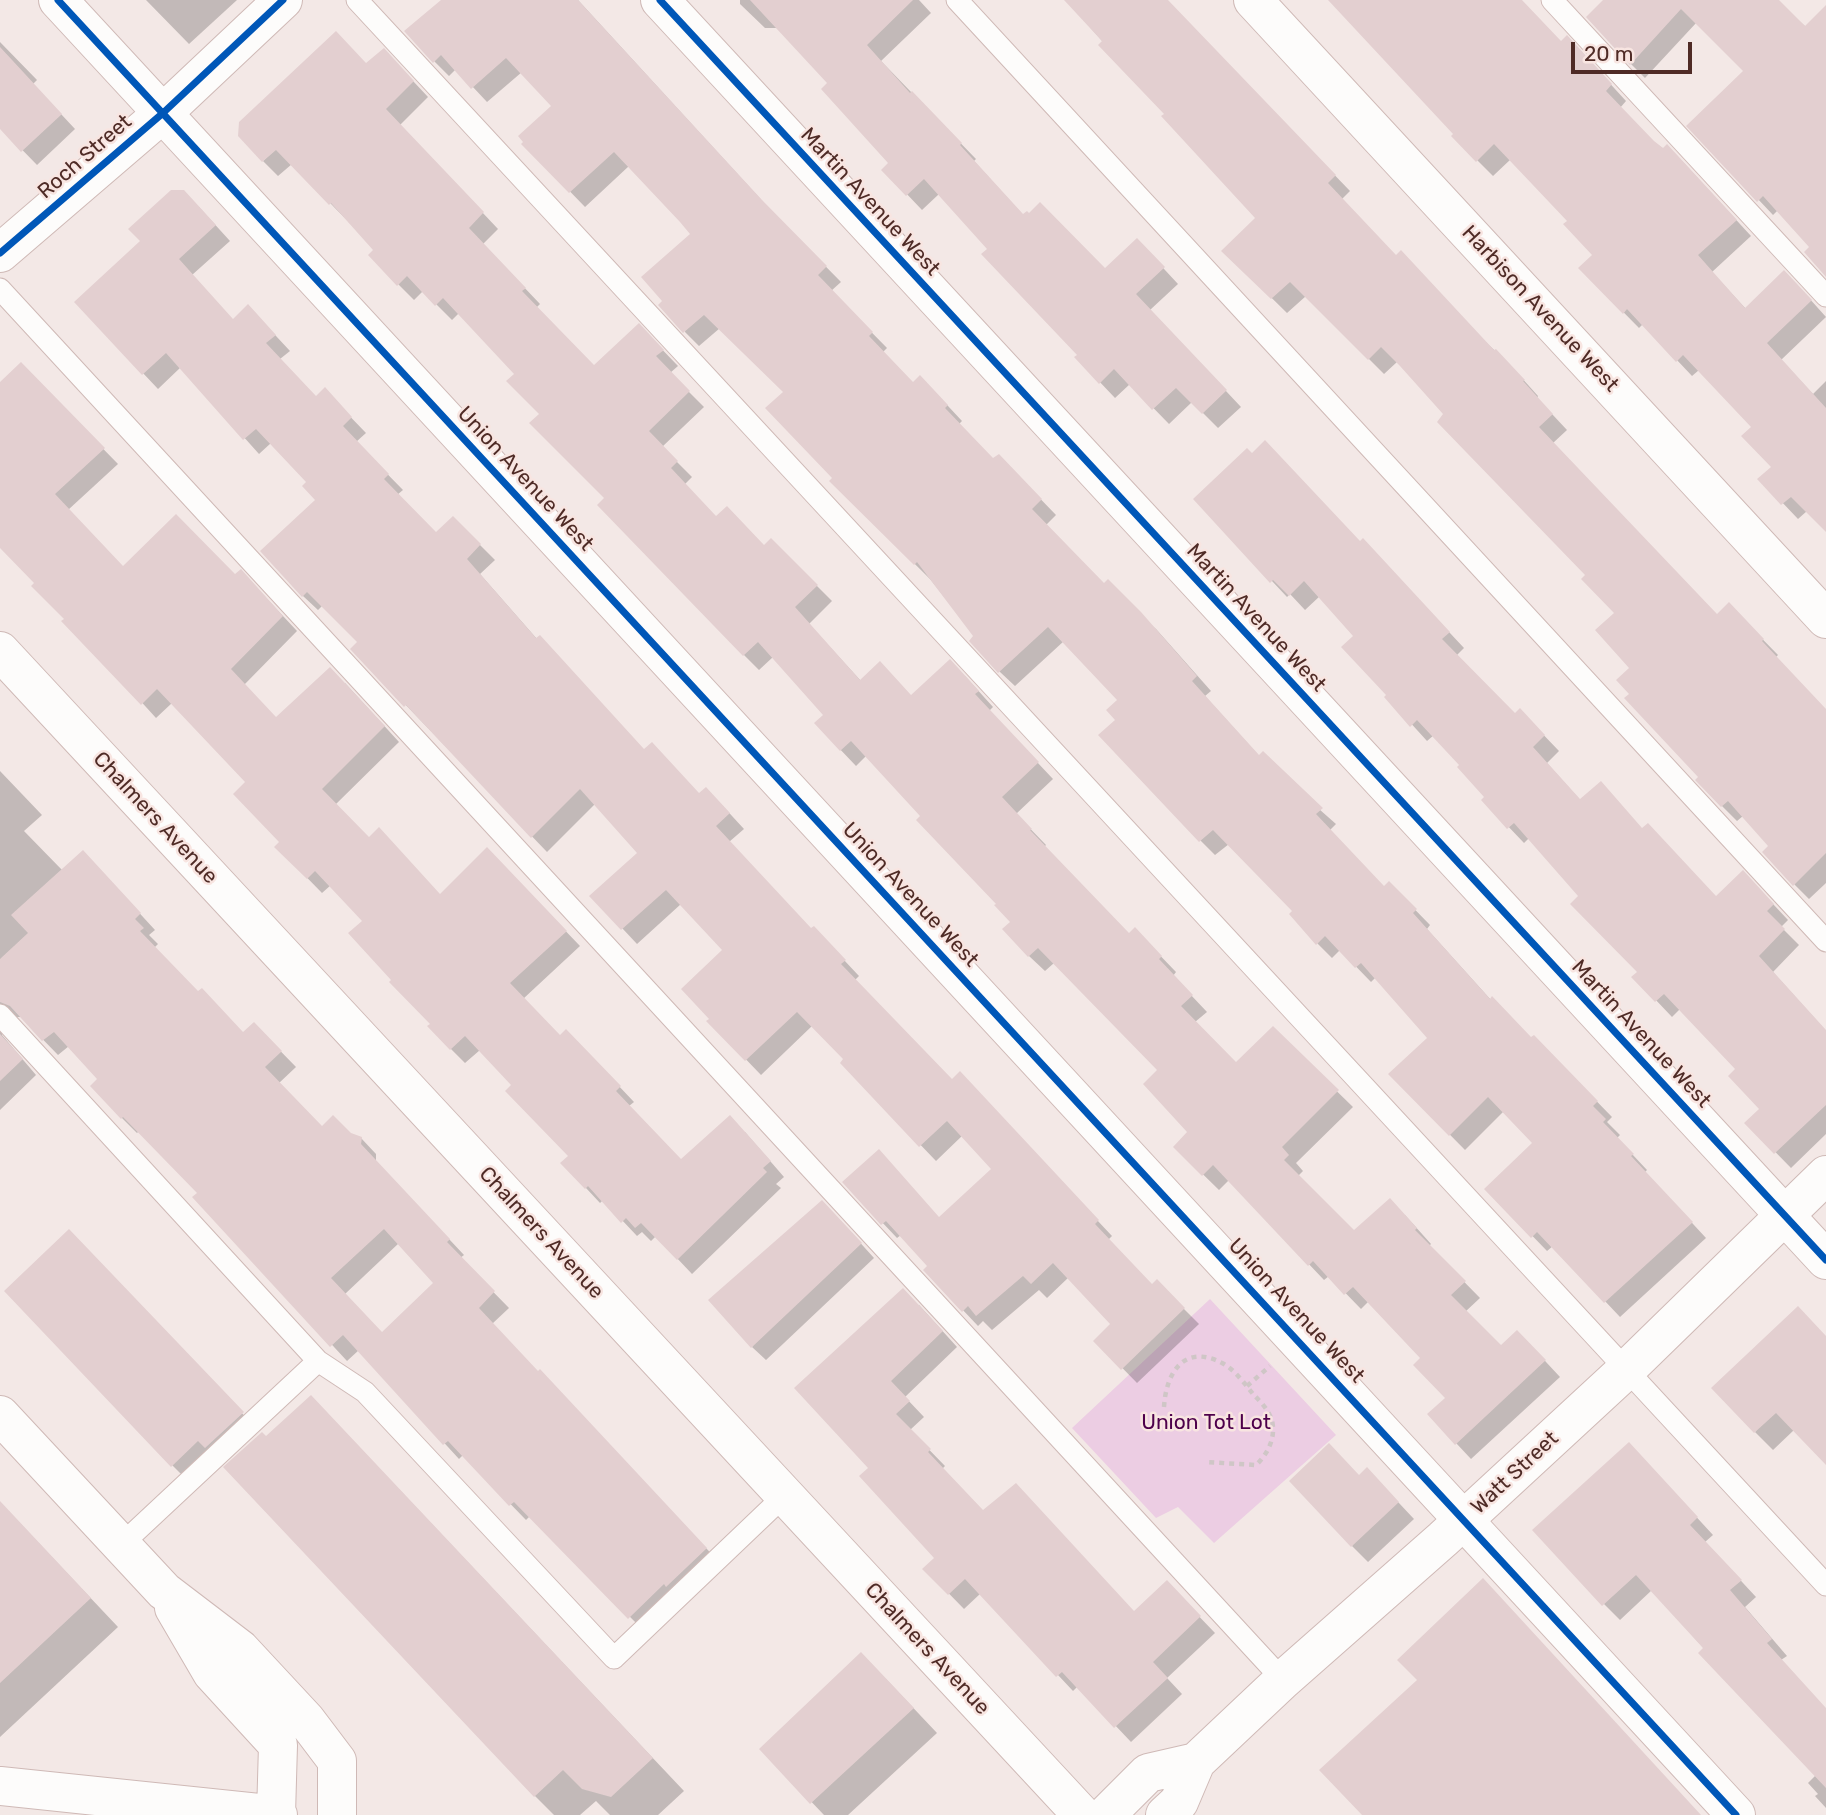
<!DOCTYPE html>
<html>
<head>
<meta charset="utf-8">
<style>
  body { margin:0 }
  #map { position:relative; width:1826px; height:1815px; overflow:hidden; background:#f3e8e6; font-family:Rubik,sans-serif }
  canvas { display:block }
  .scale { position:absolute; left:1571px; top:42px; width:121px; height:32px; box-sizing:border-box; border:4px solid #4f2b26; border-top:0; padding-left:9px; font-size:21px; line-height:24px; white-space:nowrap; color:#4f2b26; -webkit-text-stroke:5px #f8e5e1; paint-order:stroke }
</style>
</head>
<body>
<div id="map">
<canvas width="1826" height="1815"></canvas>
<div class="scale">20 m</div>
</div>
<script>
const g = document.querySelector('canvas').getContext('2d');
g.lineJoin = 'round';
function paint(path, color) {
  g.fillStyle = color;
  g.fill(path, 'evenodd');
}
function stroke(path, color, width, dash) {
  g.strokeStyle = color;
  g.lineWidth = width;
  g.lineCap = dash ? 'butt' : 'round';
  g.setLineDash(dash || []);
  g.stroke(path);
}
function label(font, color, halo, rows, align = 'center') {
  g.font = font + ' Rubik,sans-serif';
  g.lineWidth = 5;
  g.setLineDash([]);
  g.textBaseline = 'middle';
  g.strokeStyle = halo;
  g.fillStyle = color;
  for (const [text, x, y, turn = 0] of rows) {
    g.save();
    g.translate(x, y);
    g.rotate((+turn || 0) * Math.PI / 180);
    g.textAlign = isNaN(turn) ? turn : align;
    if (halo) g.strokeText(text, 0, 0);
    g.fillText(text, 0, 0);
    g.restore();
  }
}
const green = new Path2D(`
  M1210,1299l126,136 -122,108 -36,-36 -22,11 -84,-90z`);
const shadow = new Path2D(`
  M146,0h91l-48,44z
  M444,0h134l199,217 64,65 -10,9 56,57 -4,4 30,32 22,8 27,29 -3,3 35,36 5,-4 57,59 -10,10 58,60 52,44 55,62 -6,5 55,61 76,67 -6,6 54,58 5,-5 41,42 -3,4 64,71 41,39 2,-2 78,80 -5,5 13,13 -3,3 30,32 -2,2 61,66 -86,79 -67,-71 -6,5 -60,-62 48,-46 -31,-32 -39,39 -75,-76 39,-36 -53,-61 -5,5 -31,-32 -8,8 -15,-15 -23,-32 -65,-67 -14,11 -15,-15 -82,-120 2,-20 -56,-59 -49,45 -15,-14 -29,-31 5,-4 -46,-58 -99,-98 3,-3 -49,-86 -65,-64 -21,18 -14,-14 7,-98 -63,-68 -44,41 -61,-63 29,-37 -31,-35 -35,30 -31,-33 -7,7 -15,-15z
  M740,0h179l12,13 -50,48 95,98 -2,2 50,55 81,54 47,-14 26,28 -28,26 91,97 -23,21 -26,-26 -23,22 -39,-40 -15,14 -38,-40 2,-3 -90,-106 -50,-55 -17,16 -38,-40 7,-7 -61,-80 -51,-55h-14l-25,-24z
  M1066,0h100l184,191 -8,8 54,58 115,109 27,30 -1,2 30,32 -14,13 165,173 11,-11 49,50 -3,3 51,52v173l-17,16 -15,-15 -24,-38 -27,-30 -6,5 -15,-15 -21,-29 -69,-83v-26l-15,-55 -29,-38 -142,-161 -49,-52 -13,12 -78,-78 -19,17 -63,-62 34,-33z
  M1333,0h187l41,43 21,10 44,48 -6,7 35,35 27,18 69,75 -39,36 34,37 54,-21 26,29 -45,43 32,34 13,-13v149l-19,-19 -9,8 -38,-40 13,-12 -19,-40 -55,-57 -7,6 -49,-52 -4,4 -59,-60 14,-13 -25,-34 -58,-62 -18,17 -40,-40 2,-2z
  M1606,0h170l50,45v229l-14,-27 -34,-37 -5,5 -84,-89 57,-55 -49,-49 -52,56 -14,-14z
  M0,42l37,38 -4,4 42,45 -38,36 -37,-38z
  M367,65l32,1 29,31 -28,28 98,104 -15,15 57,60 -4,4 58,59 60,-26 24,25 -8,7 34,34 -42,40 30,30 -7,7 32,34 47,29 7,-7 61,61 -23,23 52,57 51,15 53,-20 28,31 -4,4 64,68 -37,35 30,31 -2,2 85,88 21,10 26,27 -3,4 34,36 -12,10 41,42 37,-35 80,78 -57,56 7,8 -5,5 56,57 51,-18 26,29 -2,2 51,52 -15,14 36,36h32l27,29 -89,82 -15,-16 -9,-45 -24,-40 -54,-57 -8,8 -32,-33 -5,4 -95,-100 -10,10 -44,-43 15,-15 -30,-62 -106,-107 -9,8 -16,-15 -24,-27 7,-7 -14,-18 -131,-149 -11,11 -40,-42 10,-9 -53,-58 -14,13 -15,-15 -137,-157 -66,-84 -25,-40 -57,-61 -7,7 -29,-29 -9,9 -16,-16 -22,-34 -84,-86 -14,12 -15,-15z
  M199,207l31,34 -38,34 41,45 30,2 27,29 -10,8 36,39 23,7 27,28 -10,9 47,48 -6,5 39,39 17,-16 42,42 -15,14 57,65 108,112 55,44 21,9 23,25 -15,13 82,88 17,13 31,33 -4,4 98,101 21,8 138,147 -4,4 44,46 5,-4 42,42 -62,59 -41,-42 17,-17 -44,-47 -22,21 -8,-8 -47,40 -9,-9 -5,5 -53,-56 5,-4 -29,-31 -4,3 -53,-56 96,37 54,-50 -31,-34 -27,26 -94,-98 4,-4 -34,-33 -51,49 -52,-54 16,-71 -44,-46 -44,40 -45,-48 47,-43 -44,-49 -48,48 -195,-203 7,-7 -36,-37 -5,5 -15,-14 15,-96 -10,-18 -37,-39 -12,11 -78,-87 -23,22 -82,-87z
  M21,365l97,99 -50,46 55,58 112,9 20,9 42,45 -53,54 32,34 69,-36 54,59 -64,63 34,34 71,57 47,-47 93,97 -57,53 37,39 21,8 53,56 -5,4 52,55 64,-29 39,45 -8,7 5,4 -89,86 -36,-38 -5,5 -9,-9 -5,4 -34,-36 -3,3 -14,-15 -23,-25 7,-7 -57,-71 -33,-35 -15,13 -14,-14 -86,-128 -34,-36 -9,8 -45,-46 4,-5 -34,-60 -75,-79 -16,15 -90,-99 -30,-36 -36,-37v-161z
  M1195,499l166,44 17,13 86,92 -8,8 59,59 20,11 24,25 -12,12 34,38 62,29 74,68 41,-10 30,32 -7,7 18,18 -26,27 53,59v103l-35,34 -44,-45 15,-14 -24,-40 -58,-60 -8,8 -38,-40 6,-5 -59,-76 -52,-58 -5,5 -41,-43 4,-3 -25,-32 -28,-30 -7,6 -40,-44 2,-2 -34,-59 -35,-40 -15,14 -15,-16 -3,3z
  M0,771l42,44 -18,16 39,40 35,-3 57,62 -6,5 9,9 -4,4 45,45 45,41 10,-10 42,43 -18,17 44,45 39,9 15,16v7l88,94 -4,3 49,50 -17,16 47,49 16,14 166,177 -76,68 -115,-116 -4,4 -63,-65 -4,4 -100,-109 -12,11 -152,-164 4,-4 -60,-62 -2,2 -15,-15 -29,-32 6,-7 -30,-33 -11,9 -37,-38h-9l-7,4 -3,14 34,40 -36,35zM399,1243l36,40 -53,51 -37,-40z
  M836,1216l38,42 -108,102 -14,-13z
  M85,1248l173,182 -70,51 -16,-16z
  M919,1305l38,42 -52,50 19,20 -14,13 35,36 -3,3 41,43 151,101 33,-30 48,50 -48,45 15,16 -51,48 -53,-56 -5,5 -92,-98 -17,16 -39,-40 11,-11 -66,-90 -73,-80z
  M1826,1337v125l-32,-32 -21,20 -18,-18z
  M342,1429l342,362 -26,24h-48l-14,-14 -16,14h-26l-19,-19 -269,-357z
  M1644,1460l69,75 -8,7 51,55 -11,10 42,49 -6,4 45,49v99l-11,-12 3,-2 -10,-11 8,-8 -164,-185 -32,30 -16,-16z
  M1383,1486l31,33 -46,43 -16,-16z
  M0,1502l118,125 -118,110z
  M885,1678l52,55 -89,82h-24l-63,-66z`);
const building = new Path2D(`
  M441,0h137l184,200 65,66 -9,9 55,57 -4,4 44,46 7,-7 28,30 -3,3 48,50 6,-4 43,45 -10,10 72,74 4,-4 33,33 56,64 -5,5 67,74 4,-4 60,57 -7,6 68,72 5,-5 28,28 -4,4 77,86 2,-3 39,41 3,-2 64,66 -5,5 13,13 -3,3 31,32 -3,2 62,66 -89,81 -67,-71 -6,6 -47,-49 48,-46 -44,-46 -39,39 -61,-62 39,-36 -66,-75 -6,5 -30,-32 -9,9 -27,-31 3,-3 -79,-81 -14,12 -101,-107 17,-15 -9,-10 11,-10 -69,-73 -50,46 -29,-32 4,-5 -56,-74 -3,3 -85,-84 3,-3 -67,-70 18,-16 -79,-77 -21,18 -25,-28 4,-4 -21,-24 49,-43 -10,-12 -66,-70 -45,41 -48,-49 2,-2 -5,-6 33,-30 -45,-48 -35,31 -30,-34 -8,8 -29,-32z
  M750,0h163l-46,45 43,48 2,-2 50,52 -2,2 63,69 4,-3 2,2 11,-11 65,66 32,-30 28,29 -29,27 91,96 -25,24 -26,-26 -24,22 -38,-41 -15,15 -25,-27 3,-2 -96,-101 6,-5 -63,-70 -18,17 -25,-26 7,-7 -67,-74 6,-6z
  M1064,0h104l168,175 -8,8 68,72 5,-5 93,100 2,-1 29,31 -2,1 30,33 -14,13 178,187 12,-12 35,37 -2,2 64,68v144l-33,33 -31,-34 6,-6 -40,-45 -7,6 -26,-27 3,-3 -74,-79 5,-4 -13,-14 13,-12 -34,-38 19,-17 -33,-34 4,-4 -148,-153 6,-8 -43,-48 -19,-19 -13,13 -78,-78 -19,17 -50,-48 34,-33 -94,-102 3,-2 -66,-69 4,-4z
  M1328,0h194l39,41 6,-6 45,49 -6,7 48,50 9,7 4,-4 70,76 -39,35 47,53 39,-38 28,30 -45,43 59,65v124l-35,-35 -10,8 -24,-26 14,-12 -30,-31 10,-9 -68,-72 -7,7 -49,-53 -4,5 -45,-46 14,-13 -29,-31 4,-3 -35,-37 -38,-40 -18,18 -25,-26 2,-2z
  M1603,0h176l26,26 21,-21v272l-22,-25 5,-5 -46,-51 -6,6 -71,-76 57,-55 -62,-62 -51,56 -44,-48z
  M336,31l30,32 18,-15 30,33 -28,28 98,103 -15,16 57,60 -4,3 72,74 45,-42 25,27 -8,6 34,35 -41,40 29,30 -7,7 45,48 11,-10 37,39 7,-7 47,47 -23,22 65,73 20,-19 31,34 39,-36 29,32 -4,3 64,68 -37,35 30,32 -2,1 99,103 6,-6 27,29 -3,3 34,36 -12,11 55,56 37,-36 66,64 -57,57 7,8 -5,5 70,70 36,-32 27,30 -2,2 51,51 -15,14 50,50 16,-15 29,30 -91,85 -28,-31 18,-16 -32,-33 7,-7 -67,-71 -9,8 -31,-34 -5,5 -95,-101 -11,11 -29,-29 14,-15 -44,-48 14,-14 -119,-122 -10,9 -26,-28 8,-7 -16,-17 2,-1 -80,-84 4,-4 -69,-75 -11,10 -26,-28 9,-8 -65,-73 -15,14 -146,-151 7,-7 -75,-75 10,-9 -33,-33 8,-7 -71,-76 -8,8 -28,-30 -10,10 -29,-31 5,-5 -42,-47 -2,2 -53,-55 -14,12 -24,-26 1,-14z
  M0,47l62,67 -41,38 -21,-23z
  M171,190h13l32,35 -37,34 54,60 15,-15 28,31 -10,8 50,53 9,-9 27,30 -9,9 46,48 -5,5 52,53 17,-16 28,28 -14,15 69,79 4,-3 104,114 8,-7 47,51 7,-6 24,26 -14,13 95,102 3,-2 32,34 -5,4 111,115 8,-8 139,149 -4,4 57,60 5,-5 28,29 -64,62 -28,-29 17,-17 -57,-61 -22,21 -8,-8 -47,40 -8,-10 -6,6 -39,-42 4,-4 -41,-45 -5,4 -39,-43 37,-33 60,68 52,-48 -44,-48 -28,26 -79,-84 3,-4 -46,-47 -52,49 -39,-40 3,-2 -28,-30 41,-39 -56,-60 -45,40 -32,-34 48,-43 -57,-64 -49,49 -125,-133 -2,2 -54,-58 7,-7 -50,-50 -5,5 -42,-46 55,-51 -13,-14 4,-4 -50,-53 -13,11 -77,-87 -24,22 -68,-73 66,-61 -12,-12z
  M21,362l84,86 -50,46 68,72 53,-52 59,60 6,-5 42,47 -52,53 45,48 54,-50 55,59 -63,63 47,48 10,-10 61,67 47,-47 80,84 -57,52 50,52 6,-6 55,57 -5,5 65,68 49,-44 41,46 -8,7 4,4 -90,88 -36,-37 -6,5 -9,-10 -5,5 -33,-37 -3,3 -25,-26 8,-7 -63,-65 6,-6 -46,-49 -15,14 -23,-24 3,-2 -41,-42 2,-2 -43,-47 14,-12 -47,-50 -8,8 -33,-32 5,-5 -46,-48 12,-12 -88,-93 -16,16 -80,-84 3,-2 -33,-33 3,-3 -34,-35v-166z
  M1265,440l95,101 3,-3 87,94 -8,7 73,74 5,-5 25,27 -12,12 47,52 21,-18 41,47 6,-5 68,73 27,-26 31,34 -7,7 18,18 -26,27 67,74v75l-52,49 -30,-31 15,-14 -31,-33 7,-7 -71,-75 -9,8 -24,-25 6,-5 -67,-68 8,-8 -64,-73 -7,6 -26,-29 3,-3 -27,-30 2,-2 -42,-45 -7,7 -26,-30 2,-2 -45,-48 12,-11 -49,-55 -15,15 -16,-16 -3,3 -77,-84 54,-51 5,5z
  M83,850l58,63 -6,6 9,9 -4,3 58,60 4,-3 41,44 11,-10 28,29 -17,16 57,59 11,-11 18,18 11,4 -1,7 89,95 -3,3 48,49 -16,17 59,63 2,-2 167,179 -41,39 -2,-3 -36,35 -114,-117 -5,4 -61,-65 -5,4 -100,-110 -13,12 -138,-150 5,-4 -74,-76 -2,2 -31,-33 7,-7 -43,-47 -12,9 -32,-35 -10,-4v-43l28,-26 -17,-18zM384,1229l49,54 -51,49 -51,-54z
  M0,1034l23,25 -23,22z
  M822,1200l40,43 -111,105 -43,-48z
  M69,1229l175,183 -39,36 -7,-7 -27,26 -167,-176z
  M903,1288l40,43 -52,50 19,20 -14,13 35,35 -3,3 55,58 33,-27 118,128 33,-31 34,36 -48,46 15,16 -54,50 -52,-56 -6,5 -91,-98 -17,16 -26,-26 12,-11 -75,-82 9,-8 -74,-80z
  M1798,1306l28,30v129l-50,-52 -22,20 -43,-45z
  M311,1395l342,363 -42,39 -29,-8 -19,-19 -29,27 -311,-330 39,-35 4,4z
  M1629,1442l69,75 -8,8 52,55 -12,10 42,49 -5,4 59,65v80l-128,-135 5,-5 -67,-73 -34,31 -70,-76z
  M1329,1443l30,32 8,-8 32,35 -48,45 -62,-66z
  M0,1501l91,97 -91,85z
  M1483,1578l218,237h-339l-43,-45 98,-90 -20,-20z
  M861,1652l53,56 -104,96 -51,-55z`);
const path = new Path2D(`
  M1247,1386l23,-20
  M1164,1407c2,-34 20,-64 58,-44 13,7 22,20 31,31 7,7 16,16 19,27 4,16 -4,33 -16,44l-51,-3`);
const lane = new Path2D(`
  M357,0l1469,1585
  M957,0l869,941
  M1552,0l274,296
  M0,289l1283,1391
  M0,1015l318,346 47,31 249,266 171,-163
  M121,1545l197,-184`);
const street = new Path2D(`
  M58,0l1678,1815
  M660,0l1166,1260
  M1253,0l573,619
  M0,253l163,-140 120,-113
  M0,651l1082,1164`);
const secondary = new Path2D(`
  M0,1415l164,176 76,58 66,71 31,41v54
  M174,1608l38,65 66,72 -2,70
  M0,1786l278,29
  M1106,1815l42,-42 48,-11
  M1165,1815l14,-13 17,-40 87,-82 160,-141 183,-169 200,-195`);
const cycleway = new Path2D(`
  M58,0l1678,1815
  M660,0l1166,1260
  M0,253l163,-140 120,-113`);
const streetNames = [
  ["Roch Street",85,157,-41],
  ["Martin Avenue West",870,202,47],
  ["Harbison Avenue West",1540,309,47],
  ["Union Avenue West",525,479,47],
  ["Martin Avenue West",1256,618,47],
  ["Chalmers Avenue",155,818,47],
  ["Union Avenue West",910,895,47],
  ["Martin Avenue West",1641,1034,47],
  ["Chalmers Avenue",541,1233,47],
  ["Union Avenue West",1296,1311,47],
  ["Watt Street",1515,1473,-43],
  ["Chalmers Avenue",927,1649,47]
];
const parkNames = [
  ["Union Tot Lot",1206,1423]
];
paint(green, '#eccde3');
paint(shadow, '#0003');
paint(building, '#e3cfd0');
stroke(lane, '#cfb9b6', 23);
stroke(street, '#cfb9b6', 40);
stroke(secondary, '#cfb9b6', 40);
stroke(path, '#cfc6c6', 4.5, [5, 5]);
stroke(lane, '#fdfcfb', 21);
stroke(street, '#fdfcfb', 38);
stroke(secondary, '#fdfcfb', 38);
stroke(cycleway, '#0057b8', 7);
label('21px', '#4f2b26', '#f8e5e1', streetNames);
label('21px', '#4e004b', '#f8e5e1', parkNames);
</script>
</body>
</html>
